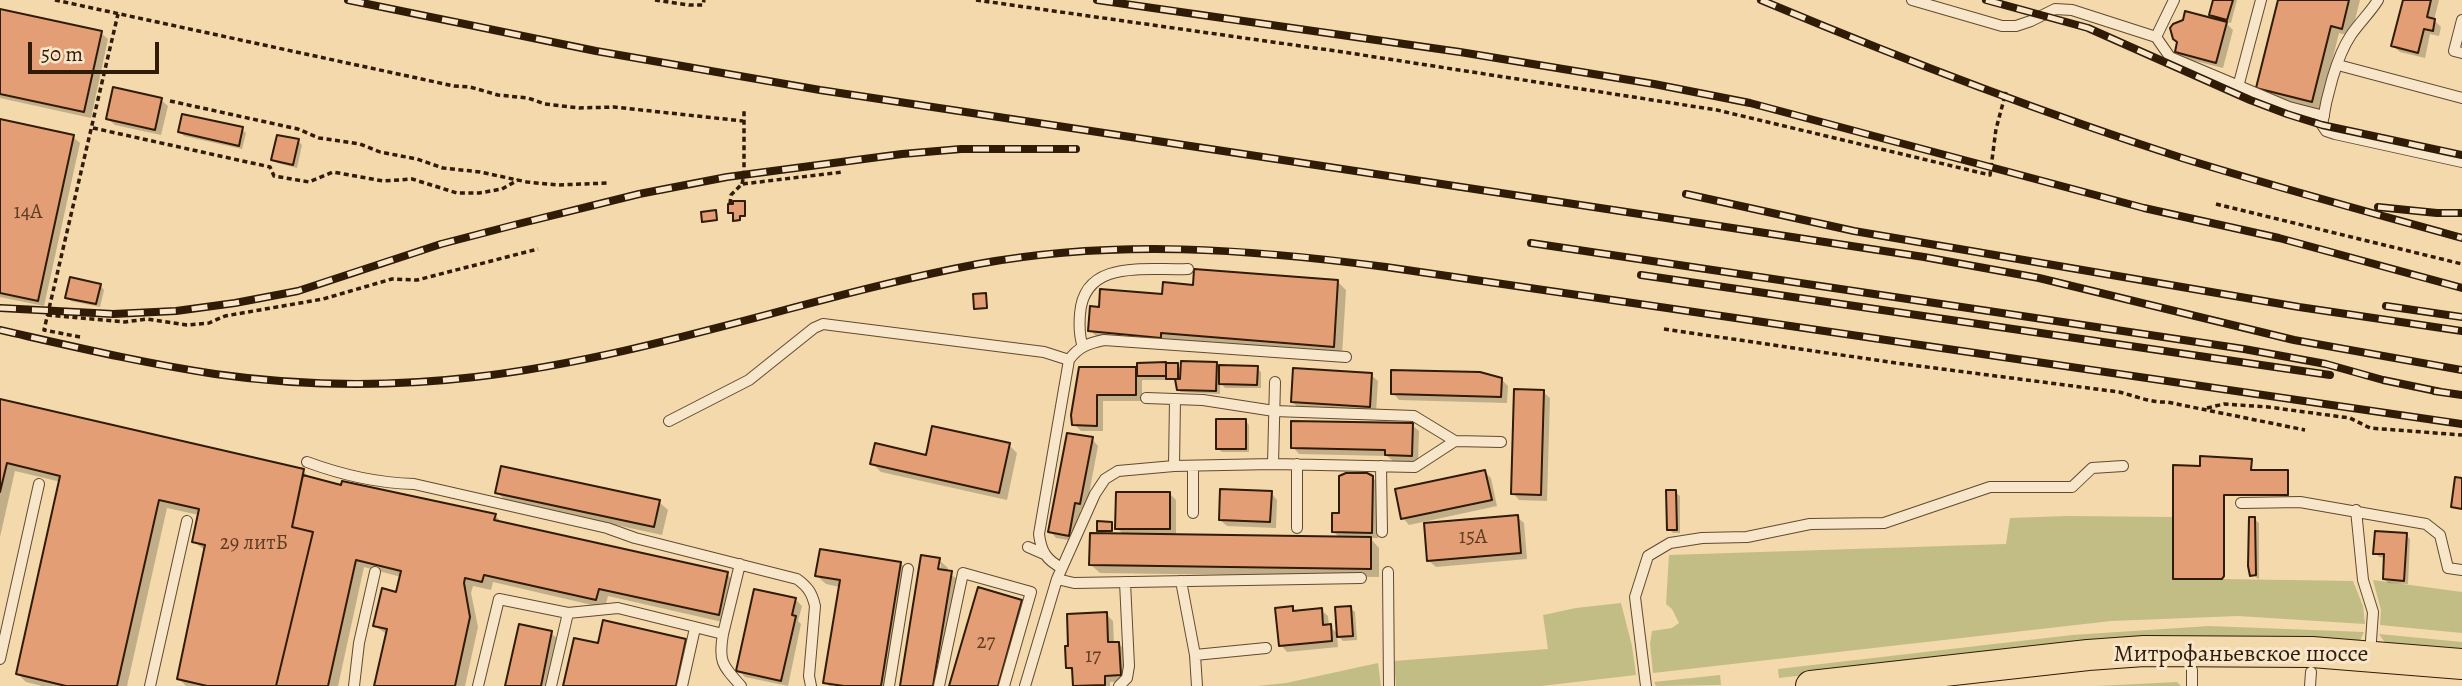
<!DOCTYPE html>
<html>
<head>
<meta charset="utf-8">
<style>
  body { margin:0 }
  #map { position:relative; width:2462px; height:686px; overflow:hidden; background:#f3d9ac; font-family:Alegreya,serif }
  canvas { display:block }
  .scale { position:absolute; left:28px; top:42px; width:131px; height:32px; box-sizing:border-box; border:4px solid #301b06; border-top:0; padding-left:9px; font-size:21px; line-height:24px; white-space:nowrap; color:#301b06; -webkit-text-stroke:5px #f7e6c9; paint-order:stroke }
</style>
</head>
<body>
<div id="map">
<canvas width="2462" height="686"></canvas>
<div class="scale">50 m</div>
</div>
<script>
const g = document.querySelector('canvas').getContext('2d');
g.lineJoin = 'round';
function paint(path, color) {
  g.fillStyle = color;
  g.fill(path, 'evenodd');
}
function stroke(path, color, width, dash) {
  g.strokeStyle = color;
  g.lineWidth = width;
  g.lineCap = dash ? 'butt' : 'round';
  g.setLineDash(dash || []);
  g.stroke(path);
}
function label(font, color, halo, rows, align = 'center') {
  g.font = font + ' Alegreya,serif';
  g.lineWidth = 6;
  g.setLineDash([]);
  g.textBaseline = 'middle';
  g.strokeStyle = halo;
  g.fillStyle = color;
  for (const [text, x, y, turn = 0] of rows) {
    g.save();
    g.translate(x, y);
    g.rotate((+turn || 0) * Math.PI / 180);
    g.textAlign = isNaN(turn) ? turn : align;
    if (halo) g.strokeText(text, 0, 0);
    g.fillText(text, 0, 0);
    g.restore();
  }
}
const green = new Path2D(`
  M2068,516l105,1 49,62 131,2 10,25 2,18 -127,-8 -127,5 -458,52 -3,-29 2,-13 20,-3 7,-5 -7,-14 -6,-5 3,-49 337,-11 4,-26z
  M2373,580l89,12v41l-82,-8 1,-15z
  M1621,603l11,43 4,29 -95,11h-145l-2,-25 154,-12 -5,-34 33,-7z
  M2209,626l155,6 -5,11 -112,-7 -71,1 -143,12 -254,29 -1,-9 294,-34z
  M2379,634l83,8v9l-76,-7z
  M1378,663l3,23h-124l29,-3z
  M1720,675l1,10 -65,1 -2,-4z
  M2177,682l4,4h-85z`);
const shadow = new Path2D(`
  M2215,0h22l-6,23 -7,-2 9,9 -10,38 -40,-10 -7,-7 42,-30 -7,-7z
  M2280,0h80l-9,36 -12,-3 -19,77 -54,-14 -8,-8z
  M2404,0h35l-5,20 7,7 -2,9 -9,-2 -5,24 -25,-6 -7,-6z
  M0,10l101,23 7,6 -17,79 -91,-20z
  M161,100l7,6 -7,29 -46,-10 -7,-6z
  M0,120l73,17 7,6 -36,163 -44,-9z
  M242,129l4,4 -4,16 -58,-13 -4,-4z
  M298,141l4,4 -5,23 -20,-5 -4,-4z
  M744,202l2,15h-5v4l-5,1 -2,-8 -5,-2z
  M1337,281l9,9 -4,65 -243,-16 -9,-9 74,-34 31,-9z
  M100,285l4,5 -4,17 -29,-6 -4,-4z
  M1216,364l4,3 37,1 4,4v16h-36l-5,-6v12l-39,-2 -4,-4v-8h-35v21h-39v30h-22l-7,-7 7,-56h54l4,3 38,-6 5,5z
  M1371,375l7,6 -2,32 -77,-5 -7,-6z
  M1501,379l7,7 -1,17 -108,-3 -6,-7z
  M1543,392l7,6 -3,103 -28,-1 -6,-7z
  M0,401l303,70 8,8 32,8 152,28 7,8 225,51 9,9 -9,40 -119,-27 -3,12 -112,-26 -2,8 -18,-4 -2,7 7,34 -13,59h-89l12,-51 -13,-9 22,-32 4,-17 -37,-10 -26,119h-152l-7,-7 27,-128 -12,-9 5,-27 -32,-7 -40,178h-85l-16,-4 -8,-8 43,-192 -46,-11 -15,66z
  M1245,420l4,5v27h-27l-5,-4z
  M1412,425l7,6 -1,31 -25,-1 -6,-5 -88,-2 -6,-7z
  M1092,439l6,7 -12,64 -5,-1 -6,32 -19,-3 -6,-7z
  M1009,445l8,8 -10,47 -126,-28 -9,-9z
  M2251,460l1,12h35l2,24h-64v82l-48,1 -2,-1 26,-111z
  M1485,472l6,6 6,28 -88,19 -6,-7z
  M1372,477l7,7 -1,54h-8l9,10v29l-279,-4 -9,-8 34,-29 -8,-8 53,-34 6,6v36l165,3 -7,-7 6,-17z
  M497,492l162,10 9,8 -6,25 -156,-34z
  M1675,492l5,4v37h-7l-4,-4z
  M1271,493l6,7 -1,28 -49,-2 -7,-6z
  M1517,517l7,6 3,36 -91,8 -7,-6z
  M2254,519l5,4v56l-7,-4z
  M2406,535l4,4 -2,45 -20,-1 -4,-4 2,-21 -7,-1 -4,-4z
  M923,557l16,3 9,8 -1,4 13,9 -17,105h-41zM937,564h4l-2,13h-4z
  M900,563l9,9 -19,114h-61l-4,-4 15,-95 -14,-3 -9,-8z
  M795,599l7,7 -4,15 3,3 -13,62 -43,-9 -7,-7z
  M1021,602l9,8 -22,76h-57z
  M1292,608l5,4 24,-2 7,6 1,10 10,9 11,-27 5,4 2,28 -14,1 -6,-6 1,12 -51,5 -6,-7z
  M1106,614l7,7 1,23h5l6,6 2,31 -17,1v4h-35l-1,-13 -6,-6z
  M551,633l7,6 -10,47h-41z
  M685,641l2,1 -10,44h-112l34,-41z`);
const building = new Path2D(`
  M2213,0h20l-6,20 -18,-5z
  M2278,0h71l-7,29 -11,-3 -19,76 -56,-14z
  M2403,0h28l-4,17 8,2 -2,12 -9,-2 -6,24 -27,-7z
  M0,9l102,22 -18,81 -84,-18z
  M2185,11l42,11 -11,41 -41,-11 2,-10 -4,-3 -3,-11 3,-4 10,-4z
  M113,87l49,11 -7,32 -49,-11z
  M182,114l61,13 -4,19 -61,-14z
  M0,119l74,16 -36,166 -38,-8z
  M277,135l22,4 -6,26 -22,-5z
  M733,201h12v15h-5v4l-7,1v-8h-5v-9h5z
  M716,210l1,10 -15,2 -1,-10z
  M1194,269l144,11 -4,67 -173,-14v5l-73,-7 2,-25 9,1 1,-18 62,5 1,-12 30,3z
  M70,277l31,7 -5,20 -31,-6z
  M986,293l1,15 -13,1 -1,-15z
  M1181,361l36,1 -1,29 -39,-1 -2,-11h5z
  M1166,362v14h-29v-13z
  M1166,363h12v16h-12z
  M1219,365l39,1 -1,19 -38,-1z
  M1079,367h57v28h-39v31l-25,-1 -1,-10z
  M1293,368l79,5 -2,34 -79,-5z
  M1391,370l89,2 22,6 -1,19 -110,-3z
  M1514,389l30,1 -3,105 -30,-1z
  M0,399l304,70 -12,58 21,5 -37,154h-69l-30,-7 28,-134 -13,-3 7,-33 -40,-9 -42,186h-51l-50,-12 44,-198 -53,-13 -7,29z
  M1216,419h30v30h-30z
  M1291,421l122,2 -1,33 -27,-1v-5l-94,-2z
  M932,426l78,17 -11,50 -129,-29 5,-21 51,12z
  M1067,433l26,4 -13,67 -5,-1 -6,33 -21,-4z
  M2200,456l52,3 -1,11h37v25h-64v81l-2,3h-49v-114l27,1z
  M501,466l159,34 -6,27 -159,-34z
  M1485,470l7,30 -91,19 -6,-30z
  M1346,473h21l6,3 -1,57 -40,-1v-19h7v-37z
  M303,475l38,10 1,-4 154,33 -2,6 234,52 -9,43 -120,-26 -3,11 -112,-25 -2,7 -17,-4 -1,5 6,34 -15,69h-81l13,-57 -14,-3 9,-38 14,4 5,-21 -45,-11 -28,126h-52l37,-154 -21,-5z
  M2455,477l7,1v31l-11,-2z
  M1220,489l52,2 -2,31 -51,-2z
  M1666,490h10l1,40h-10z
  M1116,492h54v37h-55z
  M1518,515l3,38 -94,8 -3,-38z
  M2249,517h6l1,58 -6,1 -2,-10z
  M1097,521l15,1v9h-15z
  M2375,531l32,2 -3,48 -21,-2 1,-25h-11z
  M1090,533l281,4v32l-282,-4z
  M820,549l81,13 -20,124h-37l-21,-3 17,-103 -25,-4z
  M921,555l19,3 -2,11 14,2 -19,115h-33z
  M978,587l44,13 -24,86h-49z
  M754,589l42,9 -4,17 4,1 -15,65 -45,-10z
  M1293,606v5l29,-3 1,17 8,-1 1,17 -53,5 -4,-38z
  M1351,606l2,30 -16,1 -2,-30z
  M1107,612l1,30h11l2,33 -16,1v9l-32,1 -1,-18h-6l-1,-22h3l-1,-32z
  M603,620l83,19 -10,47h-113l11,-48 24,5z
  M519,624l33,7 -11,55h-36z`);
const path = new Path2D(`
  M55,0l399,86 16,1 28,8 30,3 17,6 34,4 35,-1 129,14
  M655,0l34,5h14l1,-5
  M976,0l367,52 374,58 273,65 6,-46 10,-37
  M170,101l128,28 21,9 41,6 20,8 37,7 26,9 37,4 47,10 30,3 51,-2
  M93,128l177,39 4,9 35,6 24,-10 50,9 29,-2 45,14h22l23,-4 16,-9
  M742,184l2,-9v-67
  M730,204l1,-9 11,-11 101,-12
  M2216,204l246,60
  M47,315l78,7 22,-3 40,6 22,-2 16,-7 98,-17 69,-20 25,1 121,-31
  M1664,329l232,34 223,29c16,4 33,11 48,10l138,28
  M80,337l-36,-7 74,-316
  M2207,408l17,-4 44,3 82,11 20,10 92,7`);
const service = new Path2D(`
  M1912,0l90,26h14l15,-5 24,-12 17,1 84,27 14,20 119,50 35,9
  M2378,0c-8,13 -19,23 -27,35 -15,22 -25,64 -29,90l4,6 9,3 127,28
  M2462,20l-8,31 8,2
  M2156,37l18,-37
  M2338,65l124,33
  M2238,87l23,-87
  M1083,347c-4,-11 -4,-21 -3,-33 4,-56 67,-43 108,-45
  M1146,398l57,2 71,11 140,5 41,25
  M669,421l80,-41 65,-52 9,-4 221,28 25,8
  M307,462c35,13 69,21 107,22l193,44 28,10 162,41c11,8 15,14 18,27l-6,70 2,10
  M1273,464l2,-82
  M1174,466l1,-67
  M1381,466l1,66
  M2241,503l59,-1 126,22 14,11 8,33 14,2
  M2356,510l7,70 10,32 -3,43
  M1193,513v-47
  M1297,528v-64
  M1028,547l16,7
  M1062,568c-16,-8 -21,-17 -23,-34l30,-174c9,-13 20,-17 35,-20l242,17
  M1388,572l1,114
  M1057,579l17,4 287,-5
  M1181,581l14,74 2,31
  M723,634c-5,28 0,32 18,52
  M1195,655l71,-7
  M0,659l39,-175
  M2192,670v16
  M150,686l37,-165
  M354,686l5,-43 16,-71
  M478,686l21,-87 69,14 50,-5 105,26 17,-70
  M551,686l17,-73
  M682,686l13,-58
  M889,686l19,-117
  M939,686l24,-113 68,19 -27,94
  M1025,686l32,-107 38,-85 10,-15 13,-8 56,-5 99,-2 142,3 40,-26 46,1
  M1119,686l8,-8 2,-12 -4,-84
  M1646,686l-11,-89 13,-41 22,-13 32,-5 45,-1 63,-13 74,-1 106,-36h82l20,-19 31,-2
  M2310,686l1,-14`);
const primary = new Path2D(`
  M1811,686l277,-31 56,-4 168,1 150,12`);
const rail = new Path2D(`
  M348,0l248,51 224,39 1104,167 115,21 255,62 168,30
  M1097,0l363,52 194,32 96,19 394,105 135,30 183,50
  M1761,0c138,58 279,112 421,158 93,29 187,54 280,80
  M1986,0l102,28 162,72 37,14 35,11 140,30
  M1686,194l168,37 445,76 163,24
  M2378,207l59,6h25
  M1531,243l713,106 82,15 57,16 58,12
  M1641,275l689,100
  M2386,306l76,11
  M0,308l113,6 63,-3 59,-8 63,-12 143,-47 77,-20 121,-30 88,-17 175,-23 59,-5h115
  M0,330c71,16 142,33 215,44 85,12 175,13 260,3 173,-20 334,-81 503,-113 137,-25 272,-15 408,3l1076,157
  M2434,391l28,4`);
const numberNames = [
  ["14А",28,213],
  ["15А",1473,538],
  ["29 литБ",254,544],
  ["27",986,643],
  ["17",1093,657]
];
const streetNames = [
  ["Митрофаньевское шоссе",2241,655]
];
paint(green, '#c2bd84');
paint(shadow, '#0003');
paint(building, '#e49e75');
stroke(building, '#301b06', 2);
stroke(service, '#614a30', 12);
stroke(primary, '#301b06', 32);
stroke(path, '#301b06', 3.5, [5, 3.5]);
stroke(service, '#f7e6c9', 10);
stroke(primary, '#f3d9ac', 30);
stroke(rail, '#301b06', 8);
stroke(rail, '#f7e6c9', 5, [16]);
label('21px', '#5d3c22', null, numberNames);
label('24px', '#301b06', '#f7e6c9', streetNames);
</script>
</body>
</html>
